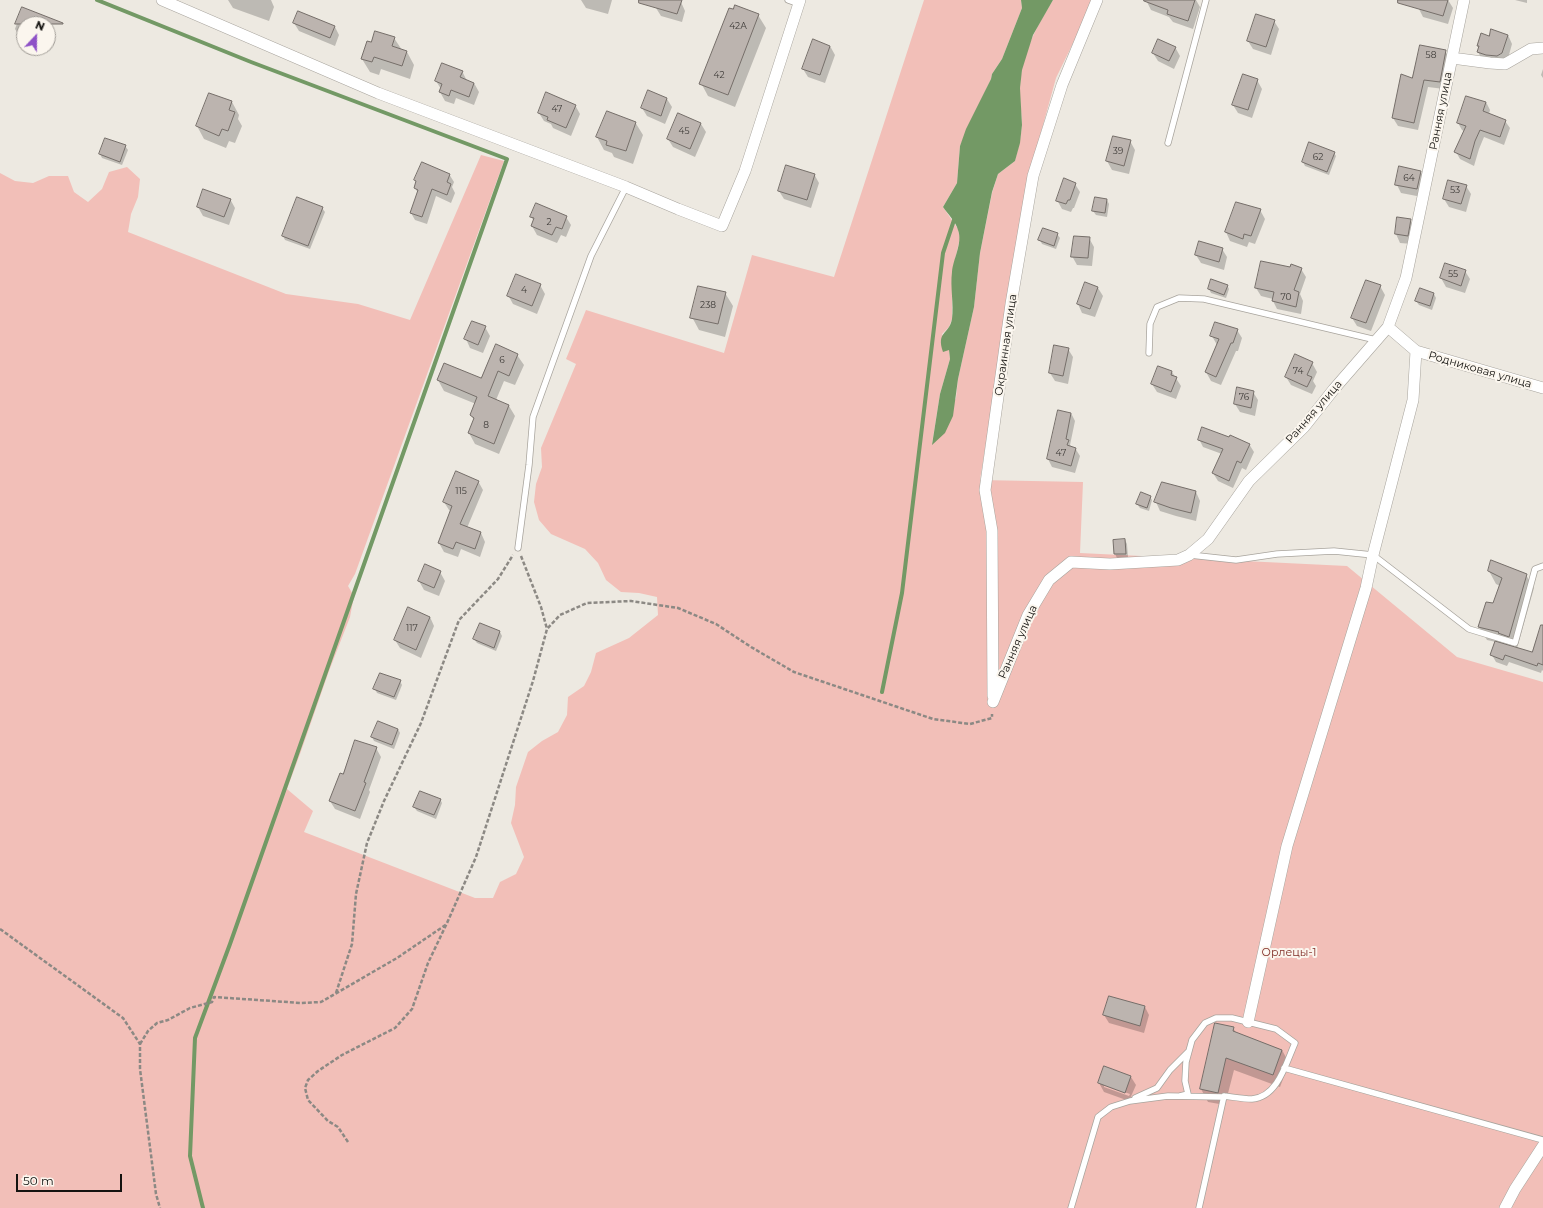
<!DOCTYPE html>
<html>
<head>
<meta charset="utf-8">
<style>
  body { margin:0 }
  #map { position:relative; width:1543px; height:1208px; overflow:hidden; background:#ede9e1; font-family:Montserrat,sans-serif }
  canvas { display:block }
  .north { position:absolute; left:16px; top:16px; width:40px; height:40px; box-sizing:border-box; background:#fbf6ee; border:1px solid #9f9b95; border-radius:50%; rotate:22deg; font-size:11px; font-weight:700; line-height:16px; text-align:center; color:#141310 }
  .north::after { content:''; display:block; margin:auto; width:14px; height:18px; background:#8e51c7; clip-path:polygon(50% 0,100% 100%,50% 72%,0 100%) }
  .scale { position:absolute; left:16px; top:1174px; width:106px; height:18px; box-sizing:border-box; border:2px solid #141310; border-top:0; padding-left:5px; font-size:12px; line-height:14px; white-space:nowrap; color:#141310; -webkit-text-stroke:3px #fbf6ee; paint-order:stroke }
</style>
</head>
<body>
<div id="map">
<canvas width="1543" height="1208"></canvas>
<div class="north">N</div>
<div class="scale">50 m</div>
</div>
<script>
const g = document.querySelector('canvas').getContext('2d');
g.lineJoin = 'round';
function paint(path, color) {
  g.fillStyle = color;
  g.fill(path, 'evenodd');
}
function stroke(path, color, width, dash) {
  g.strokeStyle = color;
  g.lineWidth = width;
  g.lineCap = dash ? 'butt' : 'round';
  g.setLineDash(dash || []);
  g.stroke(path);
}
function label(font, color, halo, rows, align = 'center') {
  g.font = font + ' Montserrat,sans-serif';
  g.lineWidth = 4;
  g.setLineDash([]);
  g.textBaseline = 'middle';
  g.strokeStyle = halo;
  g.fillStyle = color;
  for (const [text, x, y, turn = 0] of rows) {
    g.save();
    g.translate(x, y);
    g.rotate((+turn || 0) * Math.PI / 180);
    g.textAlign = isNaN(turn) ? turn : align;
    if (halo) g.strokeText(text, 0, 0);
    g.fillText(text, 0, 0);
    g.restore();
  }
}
const green = new Path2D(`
  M924,0h97l1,8 -20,51 -10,15 -1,5 -31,67 -3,37 -14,24 15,22 2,9 -8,35v46l-3,8 -7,7 7,16 1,9 -10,35 -8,50 24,-46 2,-19 16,-72 6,-54 12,-60 6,-19 17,-13c3,-12 6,-24 7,-36 0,-12 -3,-25 -2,-37 1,-34 16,-60 33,-88h41l-38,78 -27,98 -49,304 103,2 -3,71 267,13 110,91 86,25v526h-1543v-1035l15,8 18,2 16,-7h19l6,16 14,10 14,-13 7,-17 18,-5 13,12 -2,18 -7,17 -3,18 158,62 72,10 52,16 71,-165 23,6 -149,413 -7,12 6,10 -4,21 -21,54 -29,83 -13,35 26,22 -9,21 171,66h18l7,-16 16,-8 8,-17 -13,-34 4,-18 1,-18 12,-35 14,-11 16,-9 9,-17 1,-18 16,-11 7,-14 5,-19 33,-15 29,-23 -1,-18 -18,-4 -18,-1 -15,-12 -8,-17 -13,-14 -34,-15 -12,-14 -5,-18 2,-18 6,-17 -1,-19 35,-84 -10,-5 20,-49 138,43 28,-98 82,22z`);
const water = new Path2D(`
  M1021,0h32l-20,35 -11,35 -2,18 2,37 -2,18 -5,18 -17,13 -6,18 -12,61 -6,54 -16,72 -5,37 -8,17 -13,12 8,-51 10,-35 -1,-9 -6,2c-7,-21 6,-17 9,-33 2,-15 -2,-32 0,-47 1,-13 11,-29 6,-42 -2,-8 -10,-16 -15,-23l14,-24 3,-37 6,-17 25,-50 1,-5 10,-15 20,-51z`);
const shadow = new Path2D(`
  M228,0h43l3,7 -5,14 -36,-13z
  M581,0h31l-4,14 -22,-6z
  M658,0h15l8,2 4,9 -3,11 -21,-6 -5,-8z
  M1146,0h50l4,7 -7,22 -20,-7 -4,-5 -18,-7z
  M1421,0h27l5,8 -5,16 -25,-7 -4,-8z
  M1515,0h12v3z
  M22,9l22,8 5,8 -1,2v-3h-24v15l-4,-2 -5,-8z
  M758,15l8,13 -31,79 -27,-11 -7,-13z
  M1274,21l5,8 -8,26 -18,-6 -5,-8z
  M294,23l41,4 4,8 -4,11 -36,-15z
  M1508,35l4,9 -5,18 -24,-1 -5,-9 1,-4 -1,-2 11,-9z
  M394,38l8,12 5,2 7,13 -4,14 -29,-10 -2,6 -9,-3 -8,-13 10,-15z
  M830,46l5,9 -10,28 -17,-6 -5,-8z
  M1175,47l5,9 -6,13 -16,-8 -5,-8z
  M1445,51l5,8 -6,30 -16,-2 -10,43 -20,-4 -5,-8 20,-38z
  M1543,69v9l-2,-3z
  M462,71l5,10 7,2 5,9 -5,13 -18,-7 -2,6 -9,-3 -5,-9 1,-3 -5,-8z
  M1257,80l5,9 -10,29 -14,-5 -5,-8z
  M667,99l5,8 -7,17 -18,-8 -5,-8z
  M232,102l7,13 -1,4 4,7 -7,17 -6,-2 -3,7 -22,-9 -7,-13z
  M1486,102l4,8 -1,4 16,7 5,7 -6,17 -20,-8 -5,12 -5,17 -14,-7 -4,-7 8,-21 -2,-1 -4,-7z
  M575,105l5,9 -9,22 -18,-8 -2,-4 -7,-3 -5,-8z
  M607,113l28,9 8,13 -10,29 -19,-7 -2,-4 -8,-3 -7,-13z
  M678,114l23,10 5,8 -11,25 -22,-10 -5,-8z
  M1130,141l5,9 -6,24 -17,-4 -5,-9z
  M125,146l3,4 -6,15 -20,-7 -2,-4z
  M1334,153l2,3 -7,19 -24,-9 -2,-4z
  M1421,172l4,8 -3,17 -21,-4 -4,-8z
  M449,174l5,8 -2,5 3,6 -4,10 -15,-7 -9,28 -12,-4 -4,-7 7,-20 -3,-5 2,-5 -2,-3z
  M814,174l5,9 -8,25 -27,-9 -5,-8z
  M1075,184l5,8 -6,16h-1l-2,4 -9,-3 -5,-9z
  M1466,186l5,8 -5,18 -17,-5 -5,-8z
  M204,190l26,9 5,9 -6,17 -26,-9 -5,-9z
  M1107,200l2,4 -2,13 -11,-2 -3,-4z
  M322,208l3,4 -15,37 -25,-9 -2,-4z
  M1260,210l5,9 -10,25 -6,-2 -2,5 -17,-6 -4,-9z
  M531,217h35l5,8 -5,12 -5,-2 -4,8 -20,-8 -5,-9 2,-5z
  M1398,218l12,2 5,9 -3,15 -12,-1 -4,-9z
  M1057,234l3,4 -4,11 -14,-5 -2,-4z
  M1089,238l5,9 -2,19 -15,-1 -5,-9z
  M1222,249l5,8 -3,13 -23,-7 -5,-8z
  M1301,269l5,8 -6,17 3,7 -2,13 -24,-5 -4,-8v-2l-12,-3 -5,-8z
  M1465,271l5,8 -5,14 -19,-6 -5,-9z
  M1086,283l12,5 5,8 -8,21 -13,-4 -4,-9z
  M540,285l5,9 -8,20 -24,-10 -5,-9z
  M1227,285l2,4 -3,9 -15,-5 -2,-4z
  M1380,286l5,9 -14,36 -14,-5 -5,-8z
  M1420,290l14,4 2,4 -4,12 -13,-5 -3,-4z
  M725,293l8,13 -8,31 -26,-7 -7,-13z
  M485,327l5,9 -7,17 -13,-5 -4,-9z
  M1237,330l5,8 -4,13h-2l-15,34 -10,-4 -5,-9 11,-27 -5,-9z
  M1068,349l5,8 -5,27 -13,-3 -5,-8z
  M517,355l7,10 -9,20 -11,-4 -8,19 13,6 6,10 -16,38 -24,-10 -6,-11 5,-13 -3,-5 5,-11 -32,-13 -6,-11h43z
  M1312,363l5,9 -4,9 3,5 -4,8 -21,-9 -5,-8z
  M1159,367l13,5 9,14 -5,13 -19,-7 -5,-8z
  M1253,392l5,8 -3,16 -15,-4 -5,-8z
  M1071,413l4,8 -5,24 2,2 3,1 5,8 -5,17 -23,-6 -4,-8z
  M1199,439l50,5 5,8 -8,18 -4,-2 -9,20 -15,-7 -5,-8 9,-19 -19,-7z
  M478,481l5,9 -16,38 14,5 4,9 -5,15 -19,-8 -3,8 -14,-5 -5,-9 12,-32 -2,-1 -5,-8z
  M1196,492l4,9 -4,20 -20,-5 -16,-5 -4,-9z
  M1150,497l2,3 -3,11 -9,-3 -3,-4z
  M1125,540l2,4 1,13 -11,1 -2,-4 -1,-13z
  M1489,571l37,4 8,13 -17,60 16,5 10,-9v27l-1,-1 -1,3 -32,-11 -2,4 -11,-4 -4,-7 4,-13 -9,-2 -8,-13 14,-23 7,-18 -4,-2z
  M440,572l5,9 -6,15 -15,-6 -5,-9z
  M430,617l4,9 -13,32 -21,-10 -5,-8z
  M480,624l20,8 2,4 -6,15 -19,-8 -3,-4z
  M400,681l2,4 -6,15 -19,-7 -2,-4z
  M398,729l2,4 -6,16 -20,-8 -2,-4z
  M376,748l5,9 -12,33 1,2 -10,27 -25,-10 -5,-8 14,-26z
  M440,799l2,4 -6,16 -19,-8 -3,-4z
  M1145,1007l4,8 -5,18 -35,-10 -5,-8z
  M1216,1024l17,4 4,6 45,16 7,13 -9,24 -46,-17 -9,35 -17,-3 -7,-13z
  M1131,1077l5,8 -7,16 -25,-9 -5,-9zM1104,1085l26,9 -1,2 -25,-9z`);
const stream = new Path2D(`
  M97,0l154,62 256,97 -277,785 -35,94 -5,118 13,52
  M882,692l20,-99 41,-340 12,-36`);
const building = new Path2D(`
  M639,0h43l-5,14 -38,-11z
  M1144,0h51l-7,21 -21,-7 1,-4 -24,-9z
  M1398,0h50l-5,16 -45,-13z
  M735,5l24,9 -31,81 -29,-11 30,-76 4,1z
  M22,7l41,16v1h-48z
  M298,11l37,15 -5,12 -37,-15z
  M1256,14l19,6 -9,27 -19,-6z
  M1491,29l17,6 -6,18 -5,3 -11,-1 -9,-3 2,-6h-2l4,-13 8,3z
  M375,31l20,6 -3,9 15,5 -5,15 -28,-9 -2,5 -11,-3 6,-18 4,1z
  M813,39l17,7 -10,29 -18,-6z
  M1158,39l18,8 -7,14 -17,-8z
  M1420,45l26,5 -6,32 -16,-2 -10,43 -22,-5 9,-44 11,4z
  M442,63l21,8 -3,6 14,6 -5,14 -18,-7 -2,6 -10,-4 3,-8 -7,-3z
  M1243,74l15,5 -10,31 -16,-5z
  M648,90l19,8 -6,18 -20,-8z
  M546,92l30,13 -10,23 -19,-8 1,-3 -10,-4z
  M209,93l23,8 -3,9 6,2 -7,19 -6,-2 -3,7 -23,-10z
  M1466,96l20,6 -3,9 23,9 -6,17 -20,-7 -5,11 -5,18 -16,-7 12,-26 -9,-3z
  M607,111l29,11 -10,29 -20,-6 1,-4 -11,-4z
  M678,113l23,10 -11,26 -23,-10z
  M1113,136l18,4 -7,26 -18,-5z
  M105,138l21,7 -6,17 -21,-8z
  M1309,142l26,10 -8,20 -25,-10z
  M422,162l28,12 -3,8 4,2 -4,11 -15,-6 -10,28 -12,-4 8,-23 -4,-2 2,-7 -2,-1z
  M786,165l29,9 -8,26 -29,-9z
  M1399,166l22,5 -4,18 -22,-4z
  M1064,178l12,5 -6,17h-2l-2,4 -10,-3z
  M1448,180l19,5 -6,19 -18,-5z
  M203,189l28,10 -7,18 -27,-10z
  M297,197l26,10 -15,39 -26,-10z
  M1095,197l12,2 -2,14 -13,-2z
  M1236,202l25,7 -10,27 -7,-2 -1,5 -18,-7z
  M536,203l31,13 -5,13 -6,-2 -4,8 -21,-9 3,-8 -4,-1z
  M1397,217l14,2 -3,17 -13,-2z
  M1043,228l15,5 -4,13 -16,-6z
  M1074,236l16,1 -2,21 -17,-1z
  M1199,241l24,7 -4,14 -24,-7z
  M1261,261l29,6 1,-3 11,4 -8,22 5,2 -3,15 -24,-6 2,-9 -19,-4z
  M1445,263l21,7 -5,16 -21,-8z
  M516,274l25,10 -9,22 -25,-10z
  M1211,279l17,6 -4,10 -16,-6z
  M1366,280l15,5 -15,38 -15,-5z
  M1085,282l13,5 -8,22 -13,-5z
  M698,286l28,6 -8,32 -28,-6z
  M1420,288l14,5 -4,13 -15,-5z
  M472,321l14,5 -8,19 -14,-6z
  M1215,322l23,7 -5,14h-2l-15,34 -11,-5 14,-33 -9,-3z
  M496,344l22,10 -9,22 -11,-5 -10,25 21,9 -15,39 -26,-11 6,-15 -4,-3 7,-18 -40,-17 7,-17 37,15z
  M1054,345l15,3 -6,28 -14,-3z
  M1295,354l18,8 -6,13 5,2 -5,10 -22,-10z
  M1158,366l14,5 -1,4 6,2 -6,15 -20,-8z
  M1237,387l17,4 -3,17 -17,-4z
  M1058,410l13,3 -5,26 3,1 -2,5 9,3 -5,18 -24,-7z
  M1202,427l27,10 1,-2 20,9 -9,19 -4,-2 -8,20 -17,-8 11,-24 -25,-9z
  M456,471l23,10 -19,43 21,8 -6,17 -19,-7 -3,7 -15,-6 14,-37 -9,-4z
  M1162,482l34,9 -5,22 -20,-5 -17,-6z
  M1141,492l10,4 -4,12 -11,-4z
  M1125,539l1,15h-12l-1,-14z
  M1491,560l36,14 -18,63 -11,-4 1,-1 -21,-5 8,-25 7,1 9,-25 -14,-7z
  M425,564l16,7 -7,17 -16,-7z
  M408,607l22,10 -14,33 -22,-10z
  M480,623l20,8 -6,17 -21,-9z
  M1541,625h2v40l-5,-2 -1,3 -32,-11 -2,5 -13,-5 5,-14 37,11z
  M380,673l21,7 -7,17 -21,-8z
  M378,721l20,8 -6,16 -21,-8z
  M355,740l22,7 -13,35 2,1 -11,28 -26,-10 11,-28 3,1z
  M420,791l21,8 -7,16 -21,-8z
  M1109,996l36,10 -5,20 -37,-11z
  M1215,1023l19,4 -1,4 49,19 -9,25 -47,-17 -8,35 -18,-4z
  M1104,1066l27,10 -6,17 -27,-10z`);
const path = new Path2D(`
  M521,556l20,51 6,22
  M0,929l123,89 17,26v25l16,125 4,14
  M336,993l16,-49 4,-50 11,-51 17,-42 37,-78 38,-103 39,-41 15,-24
  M140,1044l8,-13 9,-8 11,-3 22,-12 22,-6 2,-5 87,6 20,-1 76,-44 50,-34
  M348,1142l-10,-15 -10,-6 -20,-21 -3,-12 3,-8 10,-9 24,-16 53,-27 17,-19 16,-46 19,-40 29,-66 57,-176 14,-52 13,-14 27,-12 44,-2 47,7 38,16 35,23 43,25 139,47 37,5 22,-6v-4`);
const lane = new Path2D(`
  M788,0l11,4
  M1168,143l38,-143
  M1149,353l1,-29 7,-17 22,-9 25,1 172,41
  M518,548l11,-83 4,-48 58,-161 35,-69
  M1190,555l46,5 41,-6 57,-3 39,4 96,74 46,14 20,-74 8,-3
  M1284,1068l259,72
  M1135,1098l22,-10 13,-18 18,-18
  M1071,1208l27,-91 13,-10 19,-6 38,-5 55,1 1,-1c9,1 19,3 28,3 26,-2 34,-36 43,-56l-19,-14 -44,-11h-16l-11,5 -13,17 -6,22 -1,19 3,13 -8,2
  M1199,1208l25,-112`);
const street = new Path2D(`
  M162,0l216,93 248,94 52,22 44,17 23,-55 55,-171
  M1452,58l38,5 15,1 26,-15 12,-1
  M1416,351l127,37
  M993,696l-1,-165 -7,-41 26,-186 22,-128 29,-91 35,-85
  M993,702l35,-87 21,-35 22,-18 39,2 68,-4 11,-5 19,-16 41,-58 55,-54 30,-38 54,-62 18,-49 58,-278
  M1248,1022l39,-176 79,-258 7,-33 40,-155 3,-49 -28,-24
  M1505,1208l10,-19 28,-43`);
const numberNames = [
  ["42А",738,26],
  ["58",1431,55],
  ["42",719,75],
  ["47",557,109],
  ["45",684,131],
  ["39",1118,151],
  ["62",1318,157],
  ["64",1409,178],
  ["53",1455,190],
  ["2",549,222],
  ["55",1453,274],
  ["4",524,290],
  ["70",1286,297],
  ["238",708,305],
  ["6",502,360],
  ["74",1298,371],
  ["76",1244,397],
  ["8",486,425],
  ["47",1061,453],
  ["115",461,491],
  ["117",412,628]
];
const streetNames = [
  ["Ранняя улица",1441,111,-79],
  ["Окраинная улица",1006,345,-82],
  ["Родниковая улица",1480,370,16],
  ["Ранняя улица",1314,412,-49],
  ["Ранняя улица",1018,642,-66]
];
const parkNames = [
  ["Орлецы-1",1289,953]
];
paint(green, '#f2bfb8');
paint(water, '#739965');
paint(shadow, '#0003');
stroke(stream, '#739965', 4);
paint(building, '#bcb4af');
stroke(building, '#756e69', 1);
stroke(lane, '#a8a49d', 7);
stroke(street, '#a8a49d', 12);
stroke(path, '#8c8984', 2.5, [4, 2]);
stroke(lane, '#fff', 5.5);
stroke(street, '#fff', 11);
label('9px', '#3e3b38', null, numberNames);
label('11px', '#141310', '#fbf6ee', streetNames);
label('11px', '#812e27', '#fbf6ee', parkNames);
</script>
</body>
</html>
